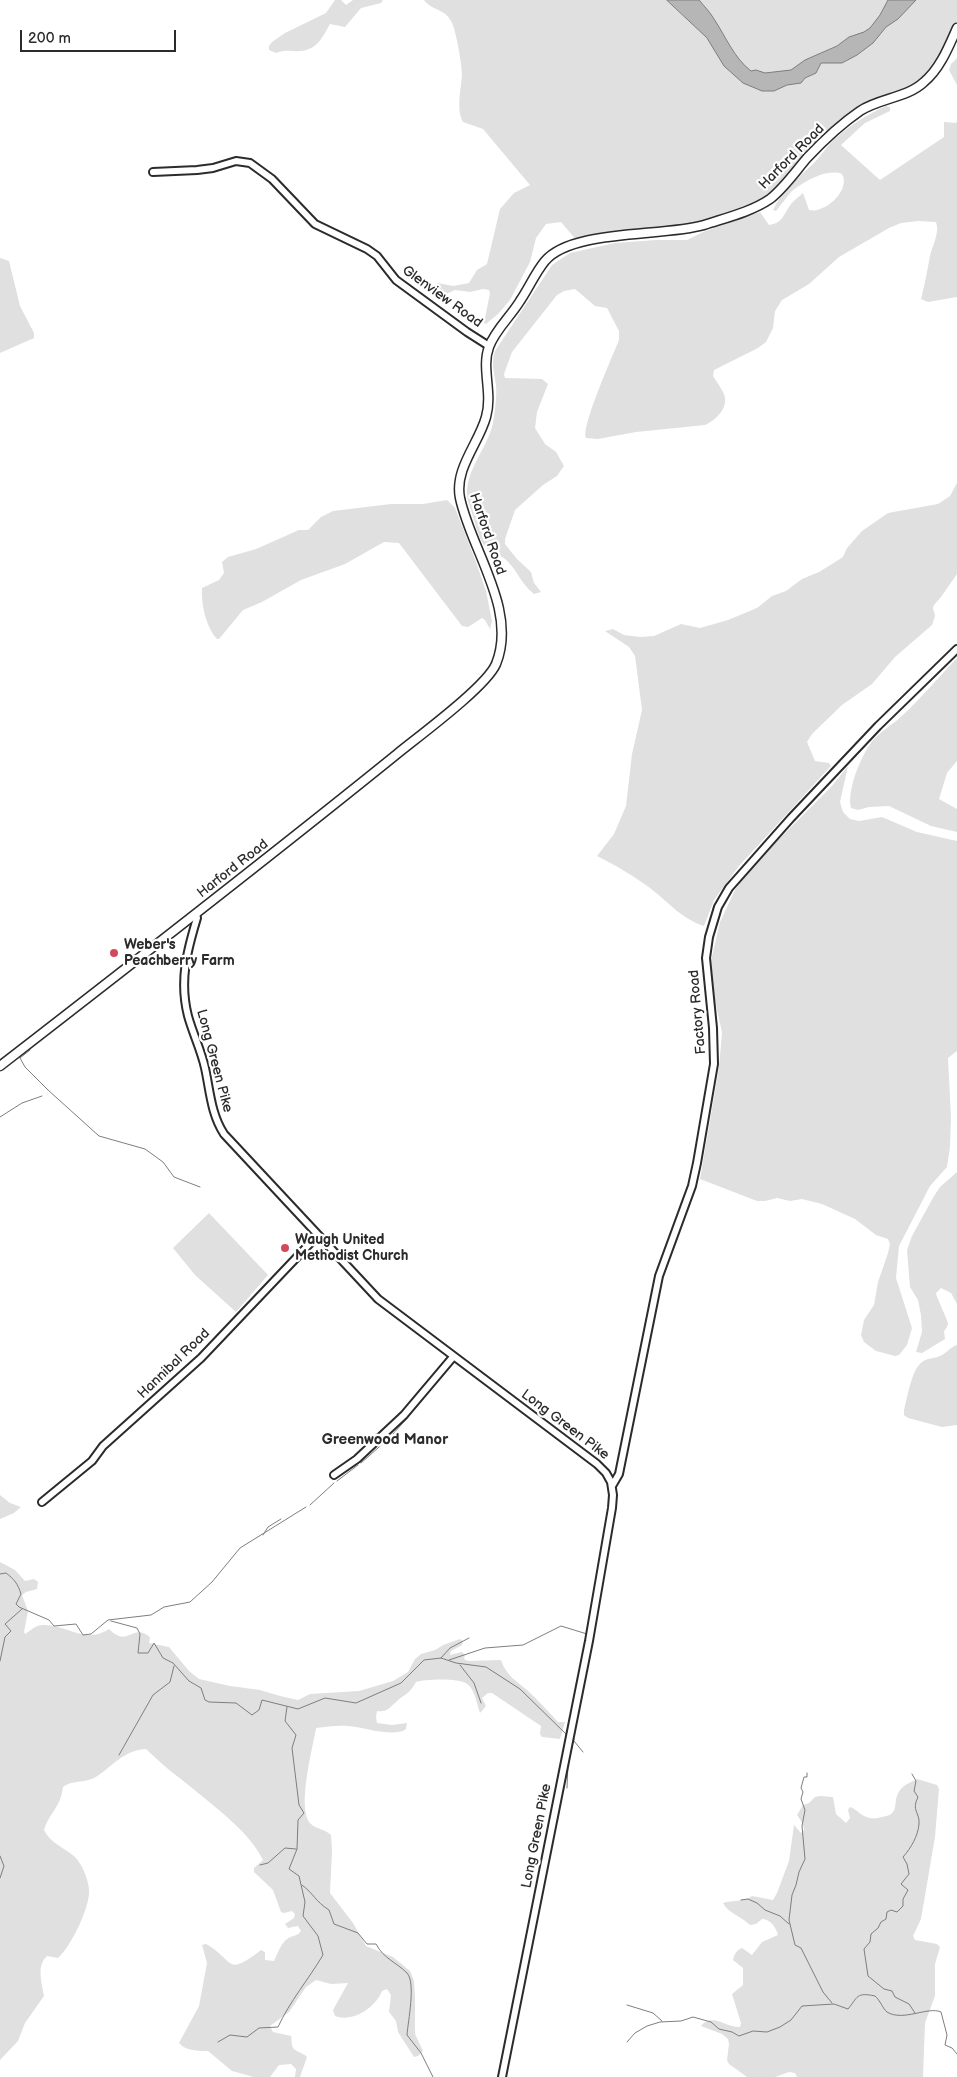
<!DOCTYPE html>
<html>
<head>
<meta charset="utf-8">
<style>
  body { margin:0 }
  #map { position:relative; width:957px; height:2077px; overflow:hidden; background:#fff; font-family:"Balsamiq Sans",sans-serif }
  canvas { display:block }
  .scale { position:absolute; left:20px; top:30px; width:156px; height:22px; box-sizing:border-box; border:2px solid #2b2b2b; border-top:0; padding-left:6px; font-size:15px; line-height:18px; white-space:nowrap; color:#2b2b2b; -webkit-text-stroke:4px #fff; paint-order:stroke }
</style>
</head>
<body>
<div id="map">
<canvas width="957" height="2077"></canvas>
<div class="scale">200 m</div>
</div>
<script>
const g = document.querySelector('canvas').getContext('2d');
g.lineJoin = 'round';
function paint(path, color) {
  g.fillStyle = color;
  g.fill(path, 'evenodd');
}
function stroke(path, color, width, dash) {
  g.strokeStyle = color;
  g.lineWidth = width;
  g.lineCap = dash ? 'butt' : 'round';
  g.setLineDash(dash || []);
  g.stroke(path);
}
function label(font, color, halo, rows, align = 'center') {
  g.font = font + ' "Balsamiq Sans",sans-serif';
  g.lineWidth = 4.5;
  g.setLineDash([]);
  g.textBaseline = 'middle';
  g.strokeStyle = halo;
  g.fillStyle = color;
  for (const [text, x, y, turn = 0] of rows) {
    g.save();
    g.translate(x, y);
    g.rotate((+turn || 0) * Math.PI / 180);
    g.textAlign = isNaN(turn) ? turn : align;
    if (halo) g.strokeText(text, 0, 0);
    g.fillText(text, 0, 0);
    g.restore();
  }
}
const green = new Path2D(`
  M335,0h6l5,5 7,-5h30l-2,3 -20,5 -16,19 -15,-3c-8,14 -13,26 -30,27 -11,1 -12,-2 -24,2l-7,-3v-4l3,-4 13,-9 41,-20z
  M424,0h533v21l-17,34 -14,22 -13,9 -44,16 -100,93 -9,6 -73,25 -110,15 -16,-19 -15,2 -10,14 -6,24 -20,38 -12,14 -12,10 -2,-1 6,-30 -1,-3 -6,-1 -13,3 -15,-2 -11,5 -10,-6v-3l4,-3 15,3 16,-3 8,-13 10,-6 13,-55 14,-16 16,-8 -47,-56 -20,-7c-7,-13 -2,-32 -1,-47 0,-10 -6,-46 -11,-54 -6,-12 -20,-11 -27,-21z
  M957,58v27l-8,-15 2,-6z
  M886,106l4,1v4l-25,12 -24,22 39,35 64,-43v-15l12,1 1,-2v176l-29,5 -7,-3c4,-15 6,-28 9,-43 2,-10 10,-23 6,-34l-18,-1 -17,2 -12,5 -50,29 -30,27 -27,16 -7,11 -2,17 -7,14 -8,6 -44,22 -1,6c4,6 8,12 11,18 5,14 -8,26 -19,31l-69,7 -38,7 -12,-1c-5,-11 27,-83 33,-98v-9l-12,-23 -12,-2 -20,-17 -11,2 -7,4 -45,57 -8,22 1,4 37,1 6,5 -11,28 -2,16 10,16 11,8 8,14 -7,10 -14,9 -28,25 -10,29v5l12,15 14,13 3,11 7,9 -7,2c-14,-11 -17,-25 -29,-35 -6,-5 -14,-6 -19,-12 -7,-7 -9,-18 -12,-27 -2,-9 -8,-21 -7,-30 2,-24 21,-44 26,-67 2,-11 4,-28 3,-38 -2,-13 -5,-22 -1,-34l57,-86 18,-12 45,-10 41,-3h31l16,-8 57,-20 9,13c14,-2 14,-10 22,-21 3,-4 8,-7 12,-11l6,17c16,4 42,-20 33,-36 -15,-6 -39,8 -51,18 -5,6 -10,13 -15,19l-3,-1c9,-19 26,-33 41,-47 8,-8 14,-19 23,-26 15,-13 31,-23 49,-31z
  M0,258l9,3 11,45 14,27v5l-34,15z
  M957,483v91l-16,23 -7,8 -1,3 2,8 -3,9 -37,32 -23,27 -30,21 -30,29 -5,8 8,19 14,2 2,3 -92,100 -25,34 -10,26c-22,-7 -36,-24 -54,-38 -18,-13 -33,-22 -53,-32l17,-22 12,-28 6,-52 10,-44 -7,-54 -6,-9 -24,-16 8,-2 11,6 16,2 14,-1 27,-12 19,4 28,-8 29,-12 15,-12 14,-5 16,-12 17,-7 13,-8 11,-7 4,-9 15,-17 26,-18 50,-9 12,-8z
  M447,500l8,8 21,54 10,29 6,30 -2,8 -5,-9 -3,-2 -14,9 -6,-1 -63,-83 -15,-1 -39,22 -44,16 -39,22 -19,8 -24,29h-2c-11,-12 -16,-35 -15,-51l17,-8 5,-7 -2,-11 6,-5 28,-8 43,-19h9l13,-13 12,-6 58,-7h32z
  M957,658v103l-10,12 -8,26 18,10v23l-26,-6 -42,-20 -20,1 -11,3 -7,-2c-4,-17 8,-46 17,-61 8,-13 23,-21 34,-31 19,-18 37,-39 55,-58z
  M848,766l-8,36 3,10 7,7 9,2 23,-4 35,15 40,9v210l-9,7 3,59 -1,30 -3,20 -17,19 -31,60 -3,32 16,50 -5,17 -8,10 -4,1 -19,-5 -12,-9 -3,-7 3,-15 10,-15 4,-23 10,-29 2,-9 -2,-5 -12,-4 -21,-16 -33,-15 -20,-5 -12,2 -13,-3 -12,3h-8l-57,-22 19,-111 3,-36 -7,-31 -4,-40 9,-39 15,-32 9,-12 33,-37 54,-54z
  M957,1172v132l-6,-11 -10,-5 -5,5c1,6 13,29 12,31 0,2 -3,6 -4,7l1,8 -23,14 -6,-1 6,-20 -1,-17 -3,-15 -8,-13 -3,-37 5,-14 22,-40 6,-9z
  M209,1213l59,62 -32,37 -41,-37 -22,-27z
  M957,1345v80l-15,2 -34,-9 -4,-3v-5c3,-11 7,-36 15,-45 5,-7 14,-6 21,-9 7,-3 10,-9 17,-11z
  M0,1495l10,8 11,4 -7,6 -14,6z
  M0,1562l15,8 10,11 9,-2 4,3 -1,7 -11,3 -4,3 6,16 -4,21 1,2c6,-4 11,-9 18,-9 24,-1 42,20 66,4 20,20 22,-7 41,8l-1,6 20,4 20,24 10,8 31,7 30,4 20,6 18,4 12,-6 49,-3 34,-10 15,-9 7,-13 6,-5 14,-4 8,-5 17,-6 3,2 -1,4 -11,6 -1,4 12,-3 3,3 -1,4 4,2 33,-1c5,15 14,20 26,30 11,10 21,21 31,32h7l-5,17 -18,-2 -2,-3 1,-8 -49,-33h-4l-6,5 4,8 -6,7c-3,-8 -5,-24 -13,-29 -8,-6 -41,-5 -51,-2 -7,13 -12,12 -21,21 -7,6 -8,9 -18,8l-1,6 1,6 15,2 15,-2 -1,6c-12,9 -43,-2 -58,-3 -10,-1 -22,1 -32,2 -3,20 -20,81 -5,96 5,5 14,5 20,11l1,16 -2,42 23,30 13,23 27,11 17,14 4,10 1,16v37l8,17 -5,5 -4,1 -16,-25 -2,-11 -7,-9 2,-17 -4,-6 -5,2c-6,16 -29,32 -47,25l-2,-6 15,-27 -17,1 -15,-4 -10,7 -17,25 -19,14 3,6 18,4c1,3 0,5 1,8 0,8 11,8 15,13l-7,20h-5l1,-8 -5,-5 -12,1 -9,12h-16l-22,-6 -24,-20c-10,0 -22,0 -29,-8l20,-37 8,-43 -5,-18 4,-1c29,16 19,34 55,6l4,2v8l9,1c3,-6 7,-18 13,-22 5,-4 10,-2 14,-8l-3,-5 -10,2 -3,-4 9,-6 1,-4 -3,-3 -8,2 -3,-1 -8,-22 -19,-18v-4l9,-8c-14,-30 -56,-59 -82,-81 -13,-9 -24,-20 -35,-30 -25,2 -33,18 -52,29 -10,5 -22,2 -31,9 -2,20 -14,26 -19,43 6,13 21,18 31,27 7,7 13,22 14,32 2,16 -18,58 -31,69l-11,-2c-11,10 -5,27 -3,40l-19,27 -7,18 -18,19z
  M917,1779l20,6 2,4 -4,48 -14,82 -8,17 2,4 22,4 3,3 -5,17v32l-10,27 -2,54h-126l-2,-4 -6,-1 -14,5h-28l-18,-13 -2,-4 2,-16 -1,-5 -6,-5 -21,-8c11,-14 26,2 39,1l1,-4 -9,-29 11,-9v-17l-10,-8c1,-6 4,-10 9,-12l10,7 10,-13 16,-7c-2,-8 -8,-16 -16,-16l-6,5 -6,1c-9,-9 -22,-12 -27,-22 10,-3 21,-1 29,-7l21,4 4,-7 12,-32 5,-36 7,8 3,-3 -1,-6 -6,-9 6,-10 6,-2 6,-6 5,-1 13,1 3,17 10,9 4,-5 -2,-8 2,-3c7,2 10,9 20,11 4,1 8,0 12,-1 20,-3 9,-15 18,-27 4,-5 11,-8 17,-11z`);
const water = new Path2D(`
  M667,0h32c5,6 11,12 15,19 12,18 20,39 37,52l5,-1 9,3 26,-3 14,-10 32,-14 12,-9 15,-5 6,-4 10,-13 8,-15h28l-18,19 -12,8 -13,16 -16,12 -15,8h-21l-5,10 -11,5 -4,5 -14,2 -13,6h-12l-19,-8 -19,-17 -17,-28z`);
const stream = new Path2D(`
  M30,1050l-10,8 5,9 23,23 51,46 46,13 18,13 11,15 26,10
  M0,1117l22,-14 20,-7
  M393,1434l17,-19
  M361,1463l26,-23
  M337,1481l21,-16
  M310,1505l24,-22
  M263,1535l5,-8 13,-8
  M0,1574l6,-1c8,6 12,11 15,21l-5,10 3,3 30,13 5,6 22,-2 7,11 8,-1 17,-14 43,-5 13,-8 26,-5 22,-20 28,-34 66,-41
  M111,1621l26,7 3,6 -2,19h10l6,-10 9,15 10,5 16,18 12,7 4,12 4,2 27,1 16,12 7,-5 3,-10 36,9 27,-11 31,5 45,-20 23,-23 17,-2 15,5 30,4 34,22 46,45
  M441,1658l9,-10 19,-10
  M449,1660l36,-12 38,-3 38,-19 26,8
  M0,1661l5,-24 6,-6 -6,-7 17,-15
  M460,1665l14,18 7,20
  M574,1741l9,11
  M119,1755l34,-60 17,-13 4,-16
  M807,1773v4h-3l-3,11 2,4 -2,7 4,11 -3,16 3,33 -6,13 -3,13 -4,10 -3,25 6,25 6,3 22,44 9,11
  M912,1774l4,7 -2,10 4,6c-7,14 2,15 1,27 -1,12 -8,24 -16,33l4,7 2,10 -8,10 7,6 -5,9v7l-6,6 -6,-2 -4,2 -1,7 -5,3 -3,6 -7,6 -1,8 -6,7 4,27 16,13 8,2 3,6 14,7 6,9
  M567,1788l1,-25 6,-24
  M0,1856l4,10 -4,12
  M260,1865l8,-2 17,-15 11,1
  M302,1885c12,9 13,16 27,25l5,14 24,9 9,11h9c8,15 20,18 31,29 9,10 1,48 0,62l14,18 12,24
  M741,1900l7,-1 9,4 8,7 15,6 9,8
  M627,2005l26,8 9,8
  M218,2042l12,-7 17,2 12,-9 19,-1c12,-26 30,-47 45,-72l-5,-19 -15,-20 2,-14 -6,-26 -10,-7 8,-20 1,-29 6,-7 -5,-8 -7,-57 4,-13 -11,-14 2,-14
  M627,2042l8,-9 12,-7 13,-4 21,-1 12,-4 18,5 8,7 13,3 7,4 14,-5 14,1 13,-5 11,-7 11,-14 32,-2 14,5c10,-12 8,-17 27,-13 5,4 8,13 12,16 16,10 41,-6 54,0l6,23 -2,10 7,3 5,6`);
const minor = new Path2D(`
  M153,172l44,-2 16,-2 23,-7 14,2 22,16 43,45 52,25 10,7 19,24 71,52 22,14
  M196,915l1,3c-10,33 -18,63 -9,98 5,18 13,34 17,52 5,23 6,46 19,66l154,165 219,165 9,9 5,9 2,13 -1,13 -23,133 -87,436
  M334,1475l23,-16 47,-44 49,-58
  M612,1486l7,-12 40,-198 33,-90 5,-23 17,-99 -1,-36 -7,-70 3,-21 9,-30 11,-19 62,-70 87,-92 79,-77
  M42,1502l50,-41 11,-15 98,-88 116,-122`);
const major = new Path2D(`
  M0,1066c133,-103 266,-206 397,-312 22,-18 89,-67 99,-90 22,-54 -25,-114 -36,-166 -6,-29 19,-55 26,-81 7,-24 -5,-49 3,-70 6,-17 22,-31 31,-46 9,-13 15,-28 25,-40 27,-32 118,-24 159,-36 21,-7 47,-13 66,-26 14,-11 25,-27 37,-41 16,-17 34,-34 53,-47 20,-13 47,-13 64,-29 16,-13 25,-36 33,-54`);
const markers = [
  [114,953,5,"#d1495b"],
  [285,1248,5,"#d1495b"]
];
const streetNames = [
  ["Harford Road",792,157,-45],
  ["Glenview Road",442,297,36],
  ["Harford Road",487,534,71],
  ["Harford Road",233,869,-38],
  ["Factory Road",698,1012,-95],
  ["Long Green Pike",214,1061,75],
  ["Hannibal Road",174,1364,-44],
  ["Long Green Pike",565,1425,37],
  ["Long Green Pike",537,1836,-79]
];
const poiNames = [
  ["Weber's",124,945],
  ["Peachberry Farm",124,961],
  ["Waugh United",295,1240],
  ["Methodist Church",295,1256]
];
const neighbourhoodNames = [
  ["Greenwood Manor",385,1440]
];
paint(green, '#e0e0e0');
paint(water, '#b6b6b6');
stroke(water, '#7e7e7e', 1);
stroke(stream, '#7e7e7e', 1);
stroke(minor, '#2b2b2b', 10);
stroke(major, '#2b2b2b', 11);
stroke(minor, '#fff', 6);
stroke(major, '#fff', 8);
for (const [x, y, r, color] of markers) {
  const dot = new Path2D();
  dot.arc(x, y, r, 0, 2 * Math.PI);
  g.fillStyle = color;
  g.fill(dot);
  stroke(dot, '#fff', 2);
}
label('14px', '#2b2b2b', '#fff', streetNames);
label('bold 14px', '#2b2b2b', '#fff', poiNames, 'left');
label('bold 15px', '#2b2b2b', '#fff', neighbourhoodNames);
</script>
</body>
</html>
